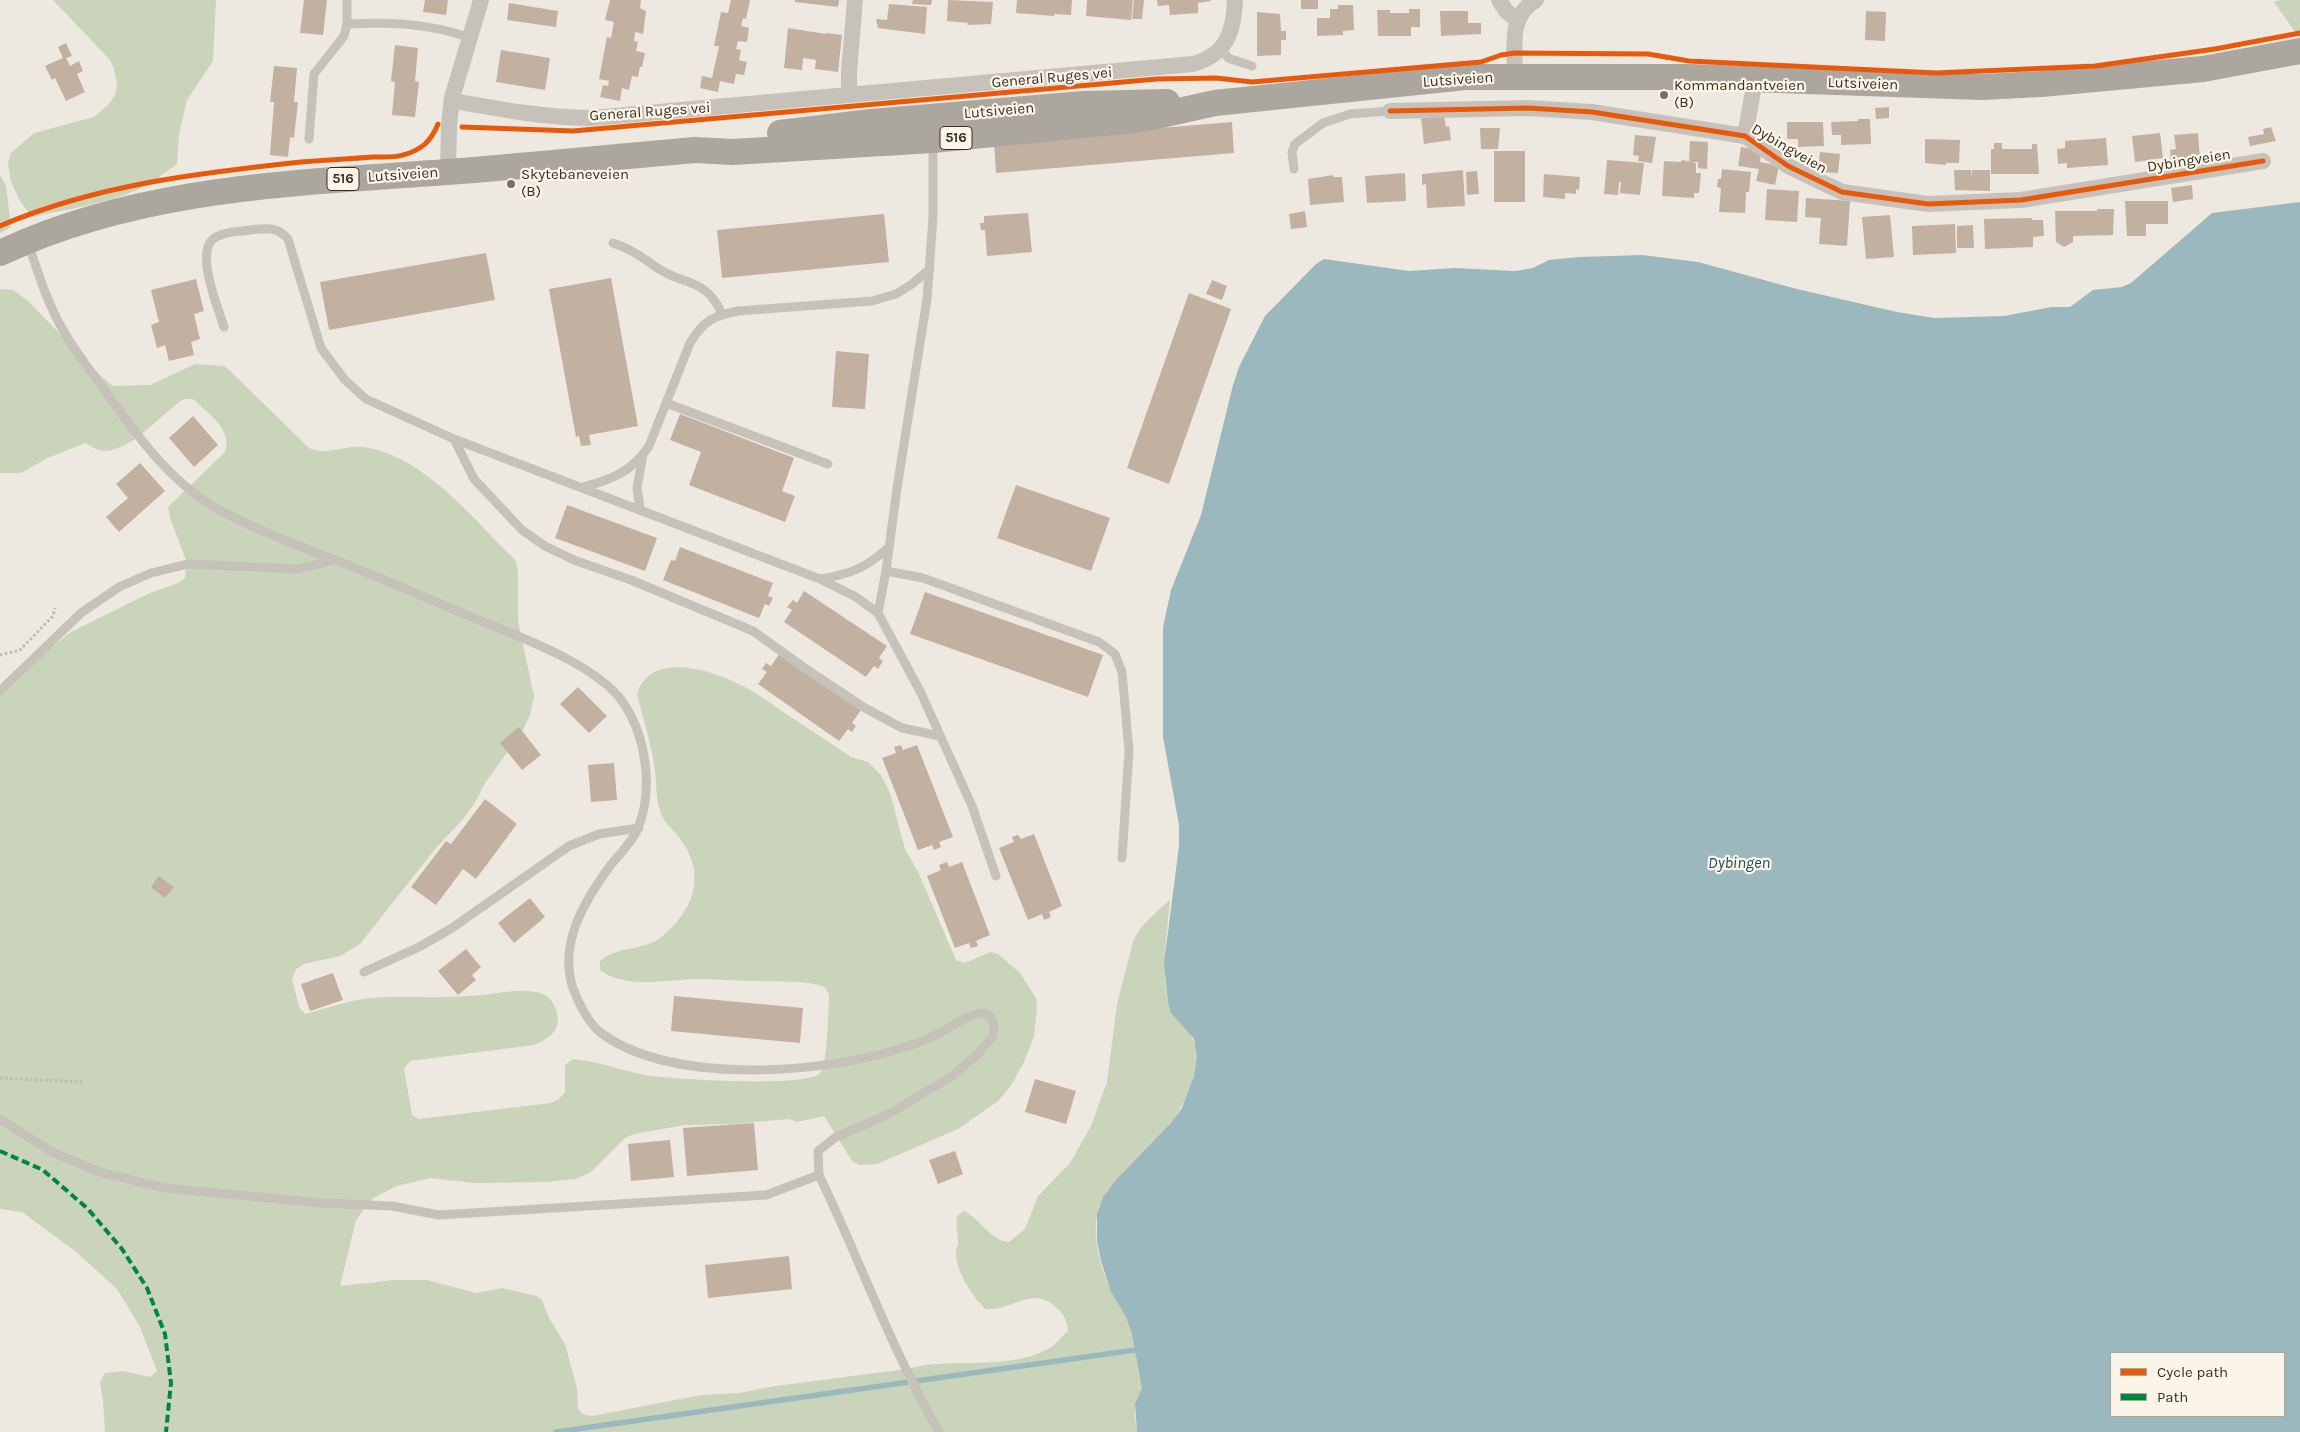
<!DOCTYPE html>
<html>
<head>
<meta charset="utf-8">
<style>
  body { margin:0 }
  #map { position:relative; width:2300px; height:1432px; overflow:hidden; background:#ede9e0; font-family:Karla,sans-serif }
  canvas { display:block }
  .legend { position:absolute; left:2110px; top:1352px; width:175px; height:65px; box-sizing:border-box; background:#faf5e7; border:1px solid #aca69a; margin:0; padding:6px 9px; list-style:none; font-size:15px; color:#372f27 }
  .legend li { display:flex; align-items:center; gap:10px; height:25px }
  .legend b { width:25px; border:1px solid #aca69a }
</style>
</head>
<body>
<div id="map">
<canvas width="2300" height="1432"></canvas>
<ul class="legend">
<li><b style="height:6px;background:#e8590c"></b>Cycle path</li>
<li><b style="height:6px;background:#00873e"></b>Path</li>
</ul>
</div>
<script>
const g = document.querySelector('canvas').getContext('2d');
g.lineJoin = 'round';
function paint(path, color) {
  g.fillStyle = color;
  g.fill(path, 'evenodd');
}
function stroke(path, color, width, dash) {
  g.strokeStyle = color;
  g.lineWidth = width;
  g.lineCap = dash ? 'butt' : 'round';
  g.setLineDash(dash || []);
  g.stroke(path);
}
function label(font, color, halo, rows, align = 'center') {
  g.font = font + ' Karla,sans-serif';
  g.lineWidth = 4.5;
  g.setLineDash([]);
  g.textBaseline = 'middle';
  g.strokeStyle = halo;
  g.fillStyle = color;
  for (const [text, x, y, turn = 0] of rows) {
    g.save();
    g.translate(x, y);
    g.rotate((+turn || 0) * Math.PI / 180);
    g.textAlign = isNaN(turn) ? turn : align;
    if (halo) g.strokeText(text, 0, 0);
    g.fillText(text, 0, 0);
    g.restore();
  }
}
const green = new Path2D(`
  M53,0h163l-3,61 -26,39 -8,34 -2,30c-9,6 -18,14 -28,20 -31,18 -82,25 -117,33l-12,-16 -9,-19 -3,-19 3,-10 23,-20 60,-16 15,-13 6,-9 2,-9 -3,-18 -4,-8z
  M2280,0h20v39l-26,-37z
  M0,175l6,11 5,41 -11,6z
  M0,289l13,1 15,11 71,73 14,12 37,-1 45,-21 30,2 84,82c16,7 29,0 45,-1 8,-1 18,1 26,4 52,15 98,73 136,110l2,11v49l16,75 -4,19 -8,17 -37,51 -10,20 -12,16 -28,30 -75,95 -20,12 -36,8 -8,5 -4,10 7,28 6,7c18,-4 35,-11 52,-14 29,-5 59,-2 88,-3 15,-1 31,-1 45,-3 17,-2 37,-6 53,0 12,5 19,25 12,36 -4,7 -14,12 -21,15l-124,16 -6,8 8,46 7,4 132,-16 8,-4 6,-7v-27l8,-6c26,2 52,13 78,17 24,3 156,12 169,-3 8,-10 8,-63 9,-78l-4,-8c-20,-7 -44,-5 -65,-6 -22,0 -44,-2 -66,-2 -29,1 -69,10 -94,-9v-9c17,-15 43,-10 60,-23 33,-26 47,-62 21,-98 -5,-8 -15,-15 -19,-24 -7,-16 -5,-35 -8,-52 -4,-24 -11,-47 -17,-70 13,-44 75,-24 104,-9 14,7 27,16 39,25 24,16 48,31 71,47l17,5 13,13 9,18 15,56 14,25 37,86 9,3 25,-11 8,2 22,19 16,25 1,10 -3,28 -10,26 -14,25 -12,14 -40,28 -81,35 -18,1 -7,-4 -28,-45 -27,6 -8,-3 -56,5 -48,1 -51,9 -9,4 -34,34 -16,7 -29,3 -71,1 -45,-5 -34,8 -24,13 -16,21 -16,66 55,-6h32l49,13 26,-5 35,8 5,4 7,18 16,26 12,44 1,20 4,6 10,2 109,-21 39,-2 28,-6 139,-18c45,-13 97,3 141,-20 8,-4 14,-13 20,-18 -1,-11 -4,-17 -12,-24 -25,-22 -45,5 -71,2 -13,-14 -30,-38 -29,-58 0,-3 2,-5 2,-8 0,-9 -3,-17 -1,-27l7,-5c17,9 26,29 45,31l16,-13 13,-33 32,-33 21,-37 16,-44 10,-78 16,-62c7,-18 23,-29 37,-42 -3,34 -9,68 -2,102 4,24 32,28 29,58 -6,50 -39,78 -71,112 -7,8 -18,16 -23,26 -15,27 -4,68 9,94 4,9 11,17 15,27 8,20 12,44 15,66 1,6 -4,11 -6,17 -3,9 0,21 1,30h-1032l-2,-31 -3,-19 5,-9 18,-2 27,6 7,-6 -17,-44 -23,-38 -42,-38 -53,-39 -22,-3v-522l71,-55 79,-39 28,-10 7,-5 1,-18 -16,-42 -2,-11 57,-55c8,-23 -17,-38 -32,-53h-9c-22,13 -56,58 -85,51 -4,-1 -9,-5 -14,-7l-37,15 -27,15h-21z`);
const water = new Path2D(`
  M2300,202v1230h-1163l-2,-28 7,-16 -10,-54 -6,-17 -15,-25 -10,-31 -4,-20v-27l6,-17 12,-16 54,-56 13,-17 12,-32 3,-19 -3,-18 -23,-26 -3,-10 -4,-40 15,-117v-21l-16,-88v-110l8,-37 30,-75 32,-130 6,-18 26,-51 51,-52 8,-5 85,12 46,-3 60,3 18,-3 16,-8 30,-3 63,-2 56,7 99,27 100,23 37,6 70,-2 48,-9h18l23,-17 29,-3 9,-4 81,-70zM2111,1353h173v63h-173z`);
const stream = new Path2D(`
  M556,1432l586,-83`);
const building = new Path2D(`
  M304,0h23l-4,35 -23,-2z
  M425,0h23l-2,15 -23,-3z
  M610,0h31l-1,8 6,3 -3,23 -8,-2 -1,9 4,1 -2,9 9,2 -3,14h-2l-2,10 -6,-1 -3,14 -7,-2 -2,13 -20,-4 3,-12 5,1 1,-5 -10,-2 8,-42 4,1 3,-16 -9,-2z
  M731,0h19l-4,19 -3,-1 -2,8 8,2 -2,14 -9,-1 -2,8 5,1 -2,10 8,2 -3,13 -8,-1 -2,10 -14,-3 -2,11 -18,-4 2,-12 10,2 7,-32h-5l7,-34 7,1z
  M795,0h44l-1,7 -43,-5z
  M913,0h19l-1,5 -19,-1z
  M948,0l45,2 -2,22 -24,1 1,-2 -21,-2z
  M1017,0h55l-1,15 -17,-1v2l-38,-3z
  M1087,0h46l-2,20 -45,-4z
  M1134,0h10l-2,19h-10z
  M1157,0h53l1,1 -13,2v10l-28,2 -1,-10 -11,1z
  M1301,0h17v9h-17z
  M509,3l49,8 -2,16 -49,-7z
  M889,4l38,3 -2,27 -47,-6 -2,-9 11,1z
  M1338,5h15l1,25 -11,1v4l-26,1v-18h13v-9h8z
  M1409,9h11v18h-9v9h-33l-1,-26h13v3h19z
  M1440,11h28v12h13v11l-40,2z
  M1866,11l20,1 -1,29 -20,-1z
  M1257,12l23,2 1,17h5v9h-5v15l-24,1z
  M788,28l38,6v-1l16,2 -4,37 -23,-3 1,-9 -13,-2 -1,12 -18,-2z
  M66,43l6,13 -6,2 4,8 9,-5 4,10 -6,3 8,18 -19,9 -11,-23 -3,2 -7,-14 18,-8 -5,-11z
  M395,45l23,3 -3,33 4,1 -4,35 -23,-2 3,-33 -4,-1z
  M501,50l49,8 -5,32 -49,-8z
  M274,66l23,2 -3,34h4l-4,36 -4,-1 -2,20 -18,-2 4,-53h-4z
  M1889,107v11l-13,1 -1,-11z
  M1444,116l2,11 3,-1 2,14 -27,4 -3,-26z
  M1858,119h12l1,25 -30,1v-10h-9l-1,-13 27,-1z
  M1232,122l2,31 -238,20 -2,-31z
  M1787,122h36l1,24 -26,1v-8h-11z
  M2271,127l5,14 -26,5 -2,-9 16,-3 -1,-5z
  M1480,128h20l-2,21h-17z
  M2160,133l3,25 -28,4 -3,-26z
  M2198,133l2,25 -13,1 1,4 -17,2 -1,-15 6,-1 -2,-14z
  M1635,135l21,2 -4,26 -14,-2 1,-5 -6,-1z
  M2106,138l2,27 -41,3v-5l-9,1 -1,-15 8,-1v-7z
  M1925,139l35,1 -1,23h-13v2l-21,-2z
  M1690,141l18,1 -1,27 -9,-1v-6h-9z
  M1994,143h8v6h30v-5h5l2,30h-48v-25h3z
  M1741,147l16,3 4,4 -1,8 19,4 -4,19 -19,-4 3,-12 -21,-3z
  M1494,151h31v51h-31z
  M1820,152l20,2 -2,19 -20,-1z
  M1607,160l37,3 -4,32 -20,-2 1,-11h-2l-1,13 -14,-1z
  M1682,160l14,3v10h5l-2,20h-5v5l-32,-2 2,-35 17,1z
  M1722,169l29,3 -2,20h-3l-1,21 -26,-1 2,-24 -4,-1 1,-8h3z
  M1463,170l2,36 -38,2 -1,-24 -4,1v-11z
  M1954,170h17v9l1,-9h18v21l-35,-1z
  M1477,171l2,23 -12,1 -1,-23z
  M1405,173l1,28 -39,2 -2,-27z
  M1544,174l36,3 -1,13 -3,-1v5l-11,-1v6l-22,-2z
  M1333,175v2h9l2,25 -34,3 -2,-26z
  M2192,185l1,14 -20,3 -2,-14z
  M1767,189l32,2 -2,31 -32,-2z
  M1806,198l44,3 -3,45 -28,-2 2,-26 -16,-1z
  M2125,201h43v23h-22v12h-19z
  M2097,209h17l-1,26 -40,1v6l-9,5 -8,-5 -1,-31h42z
  M1305,211l2,16 -16,2 -2,-15z
  M1028,213l4,39 -45,4 -2,-26h-4l-1,-7h4v-7z
  M884,214l5,48 -167,16 -5,-48z
  M1890,215l4,42 -28,2 -4,-42z
  M2032,218v2h11l1,16 -11,1v10l-48,2 -1,-30z
  M1955,224l1,29 -43,2 -1,-29z
  M1973,225l1,23h-17v-22z
  M486,253l9,47 -166,30 -9,-48z
  M611,278l27,148 -49,9 2,10 -10,1 -2,-10 -3,1 -27,-148z
  M196,279l8,32 -10,3 6,25 -9,3 3,13 -25,6 -4,-16 -8,3 -6,-23 8,-3 -8,-32z
  M1212,280l15,6 -5,14 -16,-6z
  M1189,293l42,16 -62,175 -42,-16z
  M836,351l33,3 -4,55 -33,-2z
  M680,414l114,44 -12,33 13,5 -10,26 -96,-37 12,-33 -31,-12z
  M193,416l25,29 -24,22 -25,-29z
  M140,463l25,28 -46,41 -13,-15 22,-19 -12,-14z
  M1016,485l94,33 -19,53 -94,-33z
  M567,505l90,33 -12,33 -90,-33z
  M680,547l93,36 -5,13 5,2 -4,8 -4,-2 -6,14 -96,-38 8,-20 4,1z
  M804,591l83,55 -8,12 4,3 -5,8 -4,-3 -8,11 -82,-55 8,-12 -5,-3 6,-7 4,3z
  M925,592l178,63 -15,42 -178,-63z
  M780,653l81,57 -9,13 4,3 -4,6 -4,-3 -9,12 -81,-57 9,-12 -5,-3 4,-6 5,3z
  M578,687l29,29 -18,17 -29,-29z
  M519,727l22,28 -19,15 -22,-27z
  M901,745l2,5 14,-5 36,92 -14,5 2,5 -7,3 -2,-5 -14,5 -36,-92 14,-5 -2,-6z
  M614,763l3,37 -26,2 -3,-37z
  M485,799l32,25 -41,55 -13,-10 -27,36 -25,-18 35,-46 5,3z
  M1034,834l28,72 -13,6 2,5 -7,3 -2,-6 -14,6 -29,-72 15,-6 -2,-5 6,-2 3,4z
  M947,862l2,5 13,-5 28,73 -14,6 2,5 -7,2 -2,-5 -14,5 -28,-72 14,-6 -2,-5z
  M159,876l15,11 -9,11 -14,-11z
  M530,898l15,19 -31,26 -16,-20z
  M466,949l15,18 -9,8 4,5 -18,15 -20,-24z
  M333,973l10,27 -33,11 -9,-27z
  M674,996l129,12 -3,35 -129,-12z
  M1035,1079l41,12 -10,33 -41,-12z
  M754,1123l4,47 -71,6 -4,-48z
  M670,1140l4,37 -43,4 -3,-37z
  M955,1151l8,23 -25,10 -9,-24z
  M789,1256l3,33 -84,9 -3,-33z`);
const path = new Path2D(`
  M0,655l20,-5 33,-34 2,-8
  M0,1078l84,4`);
const lane = new Path2D(`
  M347,24c42,-2 83,-1 123,14
  M1221,48l7,10 24,8
  M309,139l5,-65 30,-38 3,-12v-24
  M933,142v75l-6,82 -30,189 -11,83 -8,42 43,80 51,113 24,70
  M1294,169l-2,-17 3,-8 28,-21 27,-9 40,-3
  M28,243c10,29 19,60 35,87 11,20 26,39 40,58 33,46 67,95 118,123 44,23 92,40 137,58 42,17 82,35 123,52 42,17 115,44 141,80 24,34 32,88 16,127 -5,14 -19,26 -28,38 -25,34 -52,78 -37,122 6,16 14,34 28,45 71,52 218,41 298,16 14,-4 29,-10 43,-17 11,-6 23,-16 34,-18 9,-2 8,-1 15,3l3,9 -1,10 -15,18 -26,22 -65,39 -51,22 -18,14 1,24c41,85 72,174 120,257
  M613,243c18,6 27,13 43,24 28,20 49,9 66,47
  M224,327c-6,-20 -31,-78 -8,-90 10,-6 23,-5 34,-7 16,-2 27,-4 38,9l33,109 24,32 21,19 88,40 366,140c31,-5 46,-11 69,-32
  M666,403l162,61
  M454,439l20,40 48,51 23,16 29,14 57,20 122,51 53,38 59,39 37,20 38,8
  M583,487c28,-7 50,-16 66,-41l41,-103c13,-22 23,-27 48,-32l134,-10 24,-7 16,-10 18,-15
  M640,508l-3,-20 6,-33
  M886,571l37,7 176,64 16,12 7,18 7,79 -7,107
  M820,579l36,18 22,16
  M0,691l81,-78 38,-26 32,-14 37,-9 111,5 36,-9
  M364,972l55,-25 33,-19 117,-82 30,-12 40,-6
  M0,1119l52,33 48,20 64,16 158,15 70,3 47,9 327,-20 53,-20`);
const street = new Path2D(`
  M1499,0l7,11 11,9
  M1515,76c0,-28 -7,-60 21,-76
  M849,95v-23l6,-72
  M452,98l8,4c44,8 88,16 132,16l601,-54c33,-9 41,-32 42,-64
  M1390,111l138,-3 64,4 153,24 43,30 54,26 86,12 93,-4 242,-39
  M1745,136l10,-56
  M448,172l1,-47 3,-27 29,-98`);
const primary = new Path2D(`
  M780,133l91,-11 213,-18 83,-2
  M0,253c140,-66 295,-70 447,-81 82,-6 165,-15 248,-22l38,2 200,-12 210,-21 72,-16 250,-26h224l293,10 59,-3 162,-15 97,-18`);
const quiet = new Path2D(`
  M0,1151l43,19 45,39 34,40 25,39 18,46 6,49 -5,49`);
const cycleway = new Path2D(`
  M1390,111l138,-3 64,4 153,24 43,30 54,26 86,12 93,-4 242,-39
  M462,127l111,4 584,-52 59,-1 36,4 229,-20 20,-7 14,-2 133,1 41,7 247,12 159,-7 120,-17 85,-16
  M0,226c95,-41 198,-53 301,-64 24,-2 48,-3 72,-5 9,0 21,1 30,-2 19,-5 28,-14 35,-31`);
const markers = [
  [1664,95,5,"#777068"],
  [511,184,5,"#777068"]
];
const shields = [
  [956,138,32],
  [343,179,32]
];
const shieldNames = [
  ["516",956,138],
  ["516",343,179]
];
const streetNames = [
  ["General Ruges vei",1052,78,-5],
  ["Lutsiveien",1458,80,-4],
  ["Lutsiveien",1863,84,2],
  ["Lutsiveien",999,111,-5],
  ["General Ruges vei",650,112,-4],
  ["Dybingveien",1789,149,30],
  ["Dybingveien",2189,161,-9],
  ["Lutsiveien",403,175,-4]
];
const poiNames = [
  ["Kommandantveien",1674,86],
  ["(B)",1674,103],
  ["Skytebaneveien",521,175],
  ["(B)",521,192]
];
const waterNames = [
  ["Dybingen",1739,863]
];
paint(green, '#c9d4ba');
paint(water, '#9bb8bf');
stroke(stream, '#9bb8bf', 5.5);
paint(building, '#c2b1a1');
stroke(path, '#bfbab2', 3, [2.5, 2.5]);
stroke(lane, '#c7c2b9', 9);
stroke(street, '#c7c2b9', 16);
stroke(primary, '#aba69e', 26);
stroke(quiet, '#00873e', 4, [8, 4]);
stroke(cycleway, '#e8590c', 5);
for (const [x, y, r, color] of markers) {
  const dot = new Path2D();
  dot.arc(x, y, r, 0, 2 * Math.PI);
  g.fillStyle = color;
  g.fill(dot);
  stroke(dot, '#faf5e7', 2);
}
for (const [x, y, w] of shields) {
  const box = new Path2D();
  box.roundRect(x - w / 2, y - 11.5, w, 23, 4);
  g.fillStyle = '#faf5e7';
  g.fill(box);
  stroke(box, '#372f27', 1);
}
label('bold 14px', '#372f27', null, shieldNames);
label('15px', '#372f27', '#faf5e7', streetNames);
label('15px', '#372f27', '#faf5e7', poiNames, 'left');
label('italic 16px', '#1b495b', '#faf5e7', waterNames);
</script>
</body>
</html>
